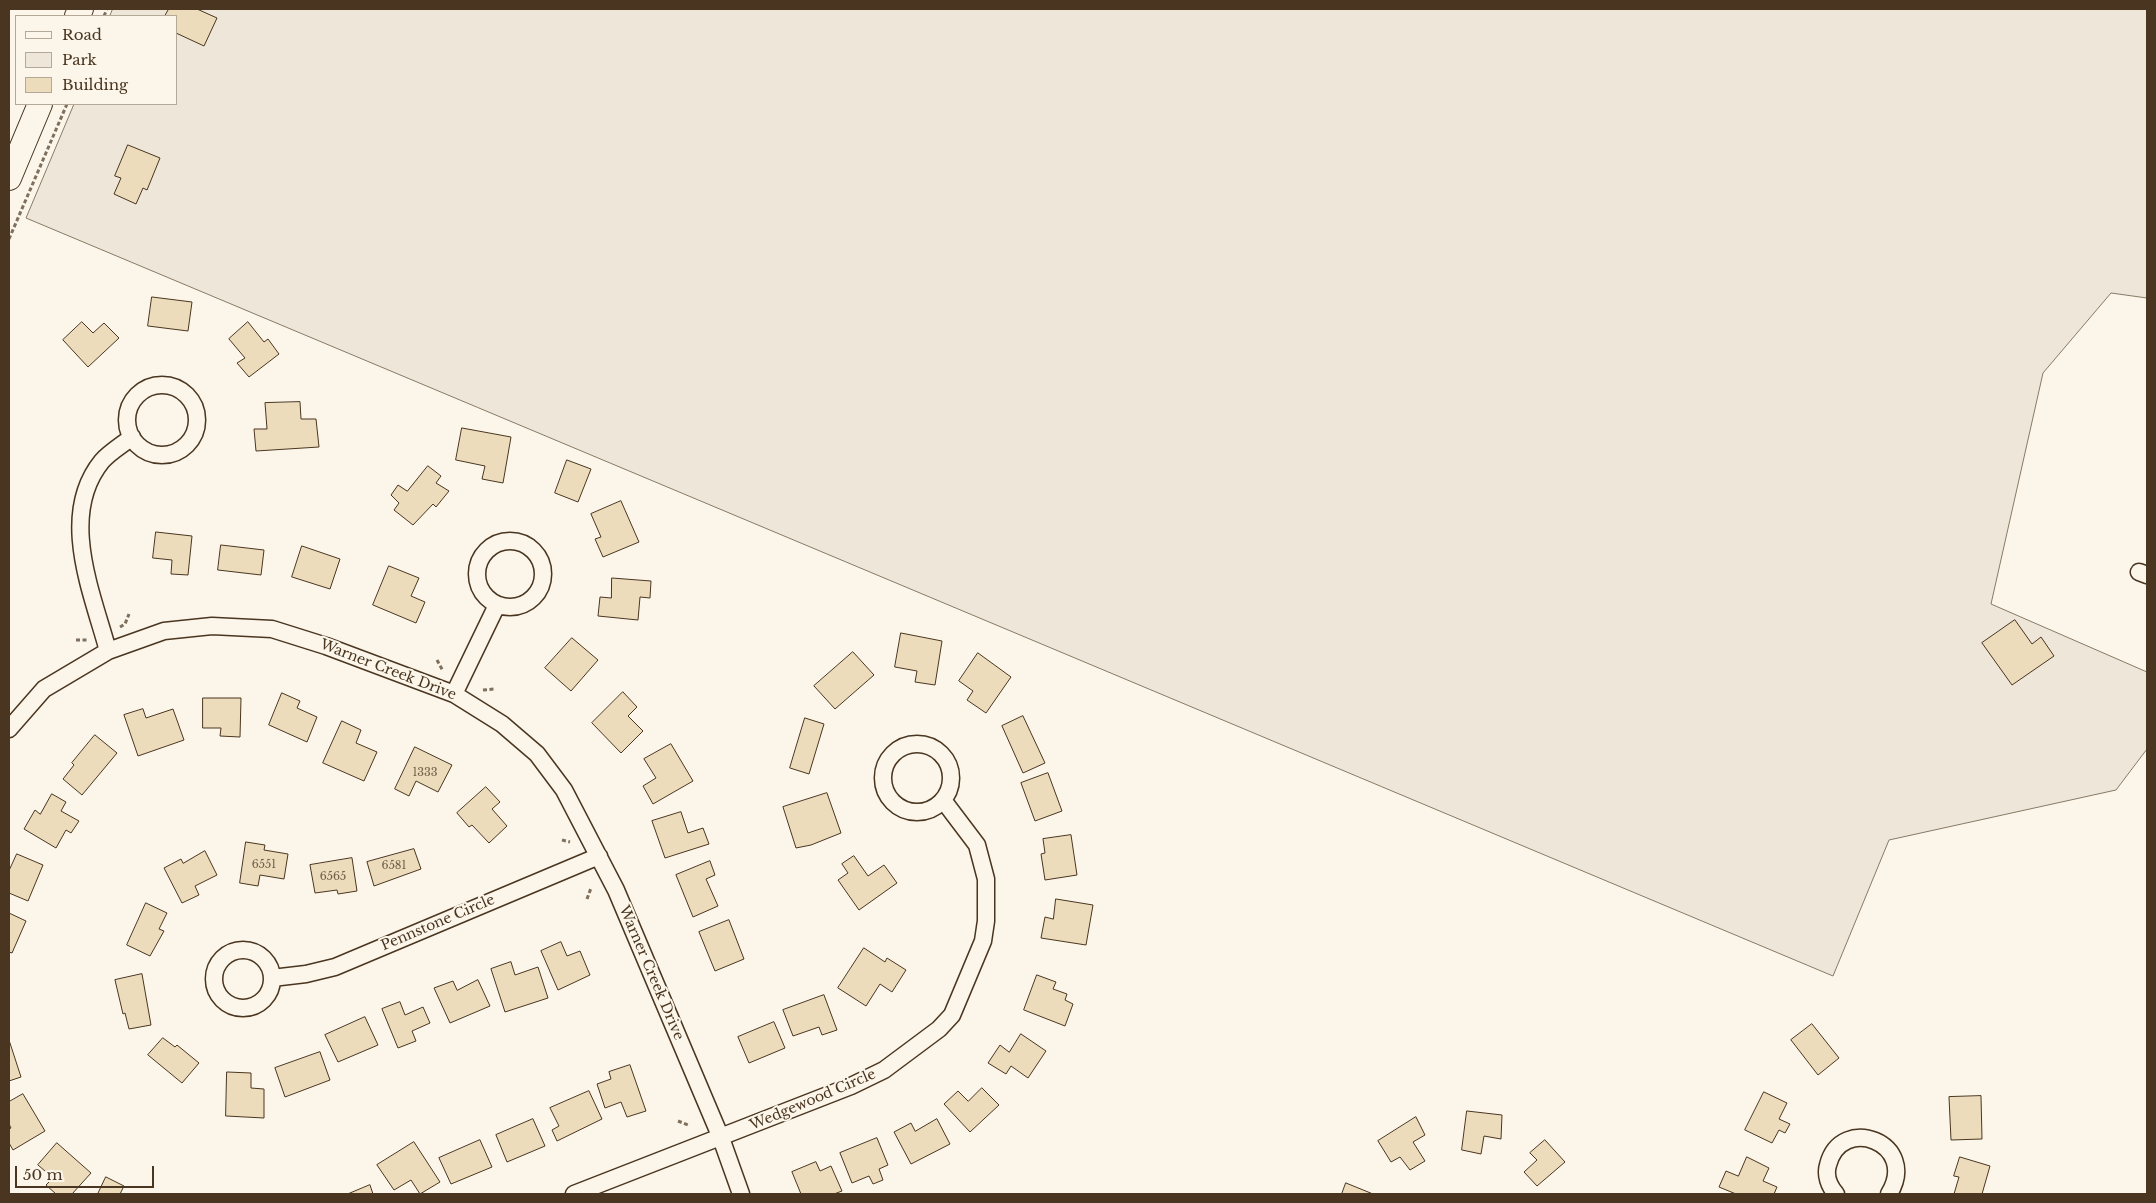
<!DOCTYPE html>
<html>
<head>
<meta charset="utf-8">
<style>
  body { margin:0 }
  #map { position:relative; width:2156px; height:1203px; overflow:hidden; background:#fbf6e9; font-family:"Libre Baskerville",serif }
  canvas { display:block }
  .frame { position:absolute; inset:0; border:10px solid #4a3520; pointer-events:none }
  .legend { position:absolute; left:15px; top:15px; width:162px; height:90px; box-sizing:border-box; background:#fbf6e9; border:1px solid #b4a999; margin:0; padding:6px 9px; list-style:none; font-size:15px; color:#4a3520 }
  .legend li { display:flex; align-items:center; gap:10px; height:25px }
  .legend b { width:25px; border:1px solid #b4a999 }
  .scale { position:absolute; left:15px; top:1166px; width:139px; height:22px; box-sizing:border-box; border:2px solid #4a3520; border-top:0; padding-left:6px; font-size:15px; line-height:18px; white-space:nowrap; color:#4a3520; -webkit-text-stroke:4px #fbf6e9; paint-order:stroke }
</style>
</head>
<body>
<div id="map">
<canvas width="2156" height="1203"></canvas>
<div class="frame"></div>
<ul class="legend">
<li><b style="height:6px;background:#fbf6e9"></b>Road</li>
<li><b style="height:14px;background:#ede6d9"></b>Park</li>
<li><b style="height:14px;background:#ecdcbc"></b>Building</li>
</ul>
<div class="scale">50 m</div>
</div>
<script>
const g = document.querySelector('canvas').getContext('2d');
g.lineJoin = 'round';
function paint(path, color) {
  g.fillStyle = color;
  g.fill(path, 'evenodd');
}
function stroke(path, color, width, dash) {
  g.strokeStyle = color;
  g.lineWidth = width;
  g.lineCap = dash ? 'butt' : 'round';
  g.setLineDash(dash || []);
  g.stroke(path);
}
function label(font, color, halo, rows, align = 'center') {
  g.font = font + ' "Libre Baskerville",serif';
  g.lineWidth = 4;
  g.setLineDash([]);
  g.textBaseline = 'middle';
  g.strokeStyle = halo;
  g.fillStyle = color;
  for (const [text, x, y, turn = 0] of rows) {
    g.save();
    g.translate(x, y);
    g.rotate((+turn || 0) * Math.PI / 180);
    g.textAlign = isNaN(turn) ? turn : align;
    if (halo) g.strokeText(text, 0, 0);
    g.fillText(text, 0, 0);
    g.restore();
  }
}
const green = new Path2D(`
  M113,9h2034v289l-36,-5 -68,80 -52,231 156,68v77l-31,41 -227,50 -56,136 -1807,-758 48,-114h102v-88h-66z`);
const building = new Path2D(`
  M169,9h28l20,9 -13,28 -28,-13v-17h-11z
  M128,145l32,13 -13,32 -4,-2 -7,16 -22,-10 7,-16 -6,-2z
  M152,297l40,5 -4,29 -40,-5z
  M82,322l11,11 11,-10 15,15 -31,29 -25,-27z
  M248,322l16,20 4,-3 11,15 -30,23 -12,-14 8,-5 -16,-19z
  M300,402l1,17h15l3,28 -63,4 -2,-22h13l-2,-26z
  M462,428l49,9 -8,46 -21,-4 3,-13 -29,-6z
  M567,460l24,9 -13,33 -23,-9z
  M428,466l13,10 -5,7 13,8 -13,16 -3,-3 -20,21 -19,-15 5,-7 -8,-8 7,-10 9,6z
  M621,501l18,41 -36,15 -8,-18 6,-2 -10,-23z
  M156,532l36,4 -4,39 -17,-1 1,-14 -19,-2z
  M221,545l43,5 -3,25 -43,-5z
  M302,546l38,13 -10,30 -38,-12z
  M389,566l30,12 -8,18 14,6 -9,21 -43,-18z
  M612,578l39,3 -1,17 -10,-1 -2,23 -40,-4 2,-19 11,1z
  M2015,620l17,24 9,-7 13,19 -42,29 -30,-42z
  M901,633l41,8 -7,44 -20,-3 2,-11 -22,-4z
  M572,638l26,22 -27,31 -26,-23z
  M853,652l21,23 -39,34 -21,-23z
  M978,653l33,24 -25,36 -19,-13 6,-9 -14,-10z
  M623,692l14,15 -9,9 15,15 -22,22 -29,-30z
  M282,693l18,8 -3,7 20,9 -10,25 -38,-17z
  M203,698h38l-1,39 -20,-1 1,-8h-18z
  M143,709l3,9 27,-9 11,31 -46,16 -14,-41z
  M1023,716l22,47 -22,10 -21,-47z
  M805,718l19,6 -15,50 -19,-6z
  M342,721l19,9 -5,13 21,9 -13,29 -41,-18z
  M95,735l22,18 -35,42 -19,-16 11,-14 -2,-2z
  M671,744l22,37 -40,23 -10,-18 13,-8 -12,-19z
  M415,747l37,18 -14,27 -22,-11 -7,15 -14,-7z
  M1048,773l14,38 -27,10 -14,-38z
  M486,787l14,15 -8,7 15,17 -18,17 -17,-18 -3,2 -12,-14z
  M827,793l14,40 -30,12 -15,3 -13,-41z
  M52,794l14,8 -5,9 18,10 -8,12 -5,-3 -10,18 -32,-19 11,-19 5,4z
  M681,812l7,21 15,-5 6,16 -44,14 -13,-37z
  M1071,835l6,40 -32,5 -4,-26 4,-1 -2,-14z
  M246,842l19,3 -1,5 24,4 -4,25 -24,-4 -2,11 -18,-3z
  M414,849l7,20 -47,17 -7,-24z
  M205,851l12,24 -22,11 4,9 -17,8 -18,-35 17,-9 2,4z
  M17,854l26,11 -15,36 -19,-8v-22z
  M854,856l14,20 16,-11 13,18 -38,27 -21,-30 10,-7 -6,-9z
  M352,858l5,33 -19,3 -1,-4 -22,3 -5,-28z
  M710,861l5,14 -9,4 12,27 -25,11 -17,-42z
  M1056,899l37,6 -7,40 -45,-7 4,-21 8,2z
  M146,903l21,10 -8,16 5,2 -14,25 -23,-11z
  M9,913l17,8 -14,32 -3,-1z
  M729,920l15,39 -29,12 -16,-39z
  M561,942l6,14 13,-5 10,24 -32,15 -17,-39z
  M864,948l21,14 2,-4 19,12 -14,22 -12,-8 -14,22 -28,-18z
  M511,962l4,13 23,-8 10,31 -43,14 -14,-43z
  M142,974l9,51 -22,4 -4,-16 -2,1 -8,-34z
  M1037,975l19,7 -3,7 14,5 -2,6 8,4 -8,22 -41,-16z
  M478,980l12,26 -40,17 -16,-35 19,-7 4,9z
  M824,995l13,35 -15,5 -3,-8 -26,9 -10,-26z
  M400,1002l5,13 18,-8 7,16 -18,8 4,10 -18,7 -16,-39z
  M365,1017l13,28 -40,17 -13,-27z
  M774,1022l11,26 -36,15 -11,-26z
  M1812,1024l27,34 -21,17 -27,-35z
  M1021,1034l25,17 -18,27 -17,-12 -5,8 -18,-11 12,-18 9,7z
  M163,1038l12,9 2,-2 22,18 -17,20 -34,-28z
  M9,1040l12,37 -12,4z
  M320,1052l10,28 -45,17 -10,-29z
  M630,1065l16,46 -19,6 -6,-15 -16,6 -8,-24 14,-5 -2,-7z
  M227,1072l24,1v15l13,1v29l-38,-2z
  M982,1088l17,17 -29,27 -26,-28 14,-13 10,10z
  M589,1091l13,28 -45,22 -5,-11 7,-4 -9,-18z
  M1764,1092l23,11 -8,16 11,5 -5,9 -6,-3 -7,13 -27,-13z
  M23,1094l22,37 -32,19 -4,-7v-14l2,-1 -2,-4v-22z
  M1981,1096l1,43 -31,1 -2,-43z
  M1467,1111l35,4 -1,24 -17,-3 -3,18 -19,-4z
  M1416,1117l9,18 -12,7 12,19 -15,9 -10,-13 -9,5 -13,-21z
  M533,1119l12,27 -38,16 -11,-27z
  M937,1119l13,25 -39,20 -17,-32 17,-9 4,8z
  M877,1138l11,27 -9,4 4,11 -10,4 -4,-8 -17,7 -12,-30z
  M480,1140l12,27 -41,17 -12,-26z
  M1545,1140l20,22 -28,24 -13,-14 13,-12 -7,-7z
  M414,1142l26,40 -20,12 -9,-14 -17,10 -17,-25z
  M57,1143l34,30 -19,21h-16l-10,-9 7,-7 -15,-13z
  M1747,1157l22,11 -6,13 14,6 -3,7h-38l-17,-7 7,-16 12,5z
  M1960,1157l30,9 -8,28h-28l5,-17 -5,-1z
  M816,1162l4,9 11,-5 11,25 -8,3h-33l-9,-22z
  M106,1177l18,9 -4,8h-22z
  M1346,1183l27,11h-31z
  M370,1185l3,9h-25z`);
const path = new Path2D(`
  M104,16l3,-7
  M9,239l58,-135
  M120,627l5,-3 4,-10
  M76,640h13
  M437,660l6,11
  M483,690l11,-1
  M562,840l8,2
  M587,899l4,-11
  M678,1121l10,4`);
const minor = new Path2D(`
  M127 420a35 35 0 1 1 70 0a35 35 0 1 1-70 0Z
  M477 574a33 33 0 1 1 66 0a33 33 0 1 1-66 0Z
  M2139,572l8,3
  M108,651c-16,-59 -50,-136 -6,-190 8,-9 20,-16 30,-24
  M454,694l43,-89
  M9,729l35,-40 64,-38 56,-20 48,-5 60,3 54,17 128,48 48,30 35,30 27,36 52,100 105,248 20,56
  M883 778a34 34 0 1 1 68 0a34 34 0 1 1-68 0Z
  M214 979a29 29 0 1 1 58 0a29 29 0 1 1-58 0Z
  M272,978l34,-4 29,-7 264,-111
  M574,1194l277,-108 33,-16 55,-41 13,-14 31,-74 3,-20v-42l-9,-34 -34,-45
  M1836,1194c-7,-8 -11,-19 -8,-29 13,-52 92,-22 61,29`);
const secondary = new Path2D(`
  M77,16l4,-7
  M9,178l31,-74`);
const numberNames = [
  ["1333",425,773],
  ["6551",264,865],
  ["6581",394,866],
  ["6565",333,877]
];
const streetNames = [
  ["Warner Creek Drive",388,670,21],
  ["Pennstone Circle",438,923,-23],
  ["Warner Creek Drive",651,973,67],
  ["Wedgewood Circle",813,1100,-23]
];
paint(green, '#ede6d9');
stroke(green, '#887966', 1);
paint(building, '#ecdcbc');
stroke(building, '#4a3520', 1);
stroke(minor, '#4a3520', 19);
stroke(secondary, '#4a3520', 26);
stroke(path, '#7f6f5c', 3, [4, 2.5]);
stroke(minor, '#fbf6e9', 16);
stroke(secondary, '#fbf6e9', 24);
label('11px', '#725f47', null, numberNames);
label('14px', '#4a3520', '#fbf6e9', streetNames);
</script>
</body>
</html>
